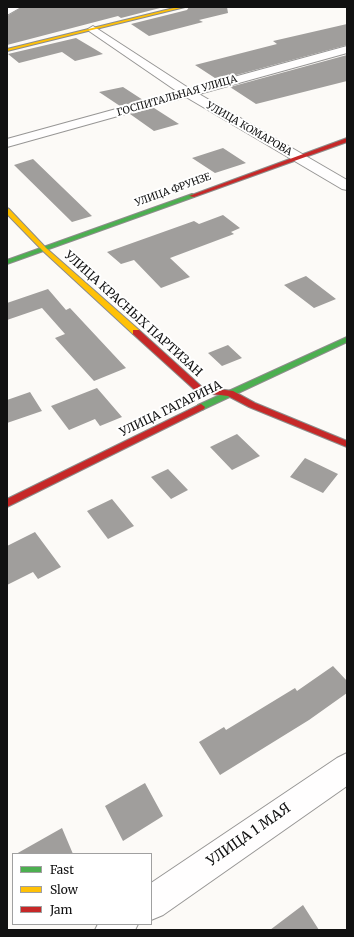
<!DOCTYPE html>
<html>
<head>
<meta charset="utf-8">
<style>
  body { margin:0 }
  #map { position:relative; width:354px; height:937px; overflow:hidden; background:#fcfaf7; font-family:Merriweather,serif }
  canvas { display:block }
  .frame { position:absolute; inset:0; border:8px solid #111; pointer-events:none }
  .legend { position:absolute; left:12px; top:853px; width:140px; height:72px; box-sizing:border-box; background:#fff; border:1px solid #a0a0a0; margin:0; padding:5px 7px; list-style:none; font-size:12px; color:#111 }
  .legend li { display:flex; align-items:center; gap:8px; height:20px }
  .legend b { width:20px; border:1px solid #a0a0a0 }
</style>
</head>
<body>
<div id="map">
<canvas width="354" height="937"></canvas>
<div class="frame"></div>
<ul class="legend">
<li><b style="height:5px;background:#4caf50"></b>Fast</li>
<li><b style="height:5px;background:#ffc107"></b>Slow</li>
<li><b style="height:5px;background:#c62828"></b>Jam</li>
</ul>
</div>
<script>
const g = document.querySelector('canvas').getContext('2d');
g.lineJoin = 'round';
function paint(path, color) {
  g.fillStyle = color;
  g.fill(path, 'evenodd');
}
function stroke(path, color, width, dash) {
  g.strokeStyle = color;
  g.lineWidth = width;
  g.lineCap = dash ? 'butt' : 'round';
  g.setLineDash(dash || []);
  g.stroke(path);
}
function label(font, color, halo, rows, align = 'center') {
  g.font = font + ' Merriweather,serif';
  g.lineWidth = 4;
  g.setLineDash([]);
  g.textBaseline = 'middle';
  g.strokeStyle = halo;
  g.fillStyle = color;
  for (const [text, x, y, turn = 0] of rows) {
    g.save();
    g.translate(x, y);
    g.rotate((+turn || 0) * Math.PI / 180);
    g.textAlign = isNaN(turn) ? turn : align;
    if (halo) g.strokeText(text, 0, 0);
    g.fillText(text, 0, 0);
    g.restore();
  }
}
const building = new Path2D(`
  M22,7h142l-43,11 -3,-2 -111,29v-29z
  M189,7h38l1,6 -29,7 4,2 -54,14 -18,-12 56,-14z
  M347,24v21l-129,35 -23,-15 82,-21 -4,-3z
  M76,38l27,16 -28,7 -13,-9 -43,11 -11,-9z
  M347,55v26l-91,23 -26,-17z
  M123,87l20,13 -23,6 -21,-14z
  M154,108l25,16 -25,7 -24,-17z
  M223,148l23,15 -31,10 -23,-15z
  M33,159l59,57 -20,6 -58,-57z
  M223,215l17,13 -9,4 3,2 -64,24 20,19 -29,11 -27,-28 -13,4 -14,-12 87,-31 5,3z
  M306,276l30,23 -22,9 -30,-23z
  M48,289l18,21 4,-2 56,60 -32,13 -39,-43 10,-4 -23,-26 -35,12v-17z
  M228,345l14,13 -20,8 -14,-13z
  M97,388l25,29 -22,9 -5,-7 -26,11 -18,-24z
  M30,392l12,19 -35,12v-23z
  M237,434l23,22 -28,14 -22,-23z
  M305,458l33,16 -15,19 -33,-16z
  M168,469l20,21 -17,9 -20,-22z
  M112,499l22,27 -26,13 -21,-28z
  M35,532l26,35 -23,12 -5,-7 -26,13v-39z
  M333,666l14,15v12l-38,27 -89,55 -21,-33 25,-15 2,3 69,-42 2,3z
  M145,783l18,33 -40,25 -18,-35z
  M62,828l11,26h-57z
  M303,905l16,25h-49z`);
const street = new Path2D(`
  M8,7h13l-14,8z
  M93,26l97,63 157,-43v7l-148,41 148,86v10l-5,-1 -156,-92 -179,50v-8l171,-47 -89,-61 -1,-2z
  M347,753v33l-184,129 -12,5v-37l186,-125z
  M98,924h40l-3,6h-40z`);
const fast = new Path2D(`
  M192,194l2,1v2l-187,67v-4z
  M347,337v5l-143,67 -3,1 -4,-3 1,-2z`);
const slow = new Path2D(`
  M178,7h7l-178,44v-2z
  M7,208l2,1 37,39 93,82v4h-6l-91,-84 -35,-36z`);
const jam = new Path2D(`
  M347,138v4l-153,55 -5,-1z
  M133,330h6l63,57 31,4 22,12 92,38v6l-98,-40 -21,-11 -31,-4 -64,-58z
  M201,404l4,3 -1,2 -197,98v-8z`);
const farStreetnames = [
  ["ГОСПИТАЛЬНАЯ УЛИЦА",177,96,-16],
  ["УЛИЦА КОМАРОВА",249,129,30],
  ["УЛИЦА ФРУНЗЕ",173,190,-20]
];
const streetNames = [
  ["УЛИЦА КРАСНЫХ ПАРТИЗАН",133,314,42],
  ["УЛИЦА ГАГАРИНА",171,409,-26]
];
const nearStreetnames = [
  ["УЛИЦА 1 МАЯ",249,835,-35]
];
paint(building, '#a09e9c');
stroke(street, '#979695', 2);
stroke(fast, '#8d8d8b', 2);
stroke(slow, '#8d8d8b', 2);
stroke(jam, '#8d8d8b', 2);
paint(street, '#fffefe');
paint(fast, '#4caf50');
paint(slow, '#ffc107');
paint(jam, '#c62828');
label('10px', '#111', '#fff', farStreetnames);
label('12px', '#111', '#fff', streetNames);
label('14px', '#111', '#fff', nearStreetnames);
</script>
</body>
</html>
